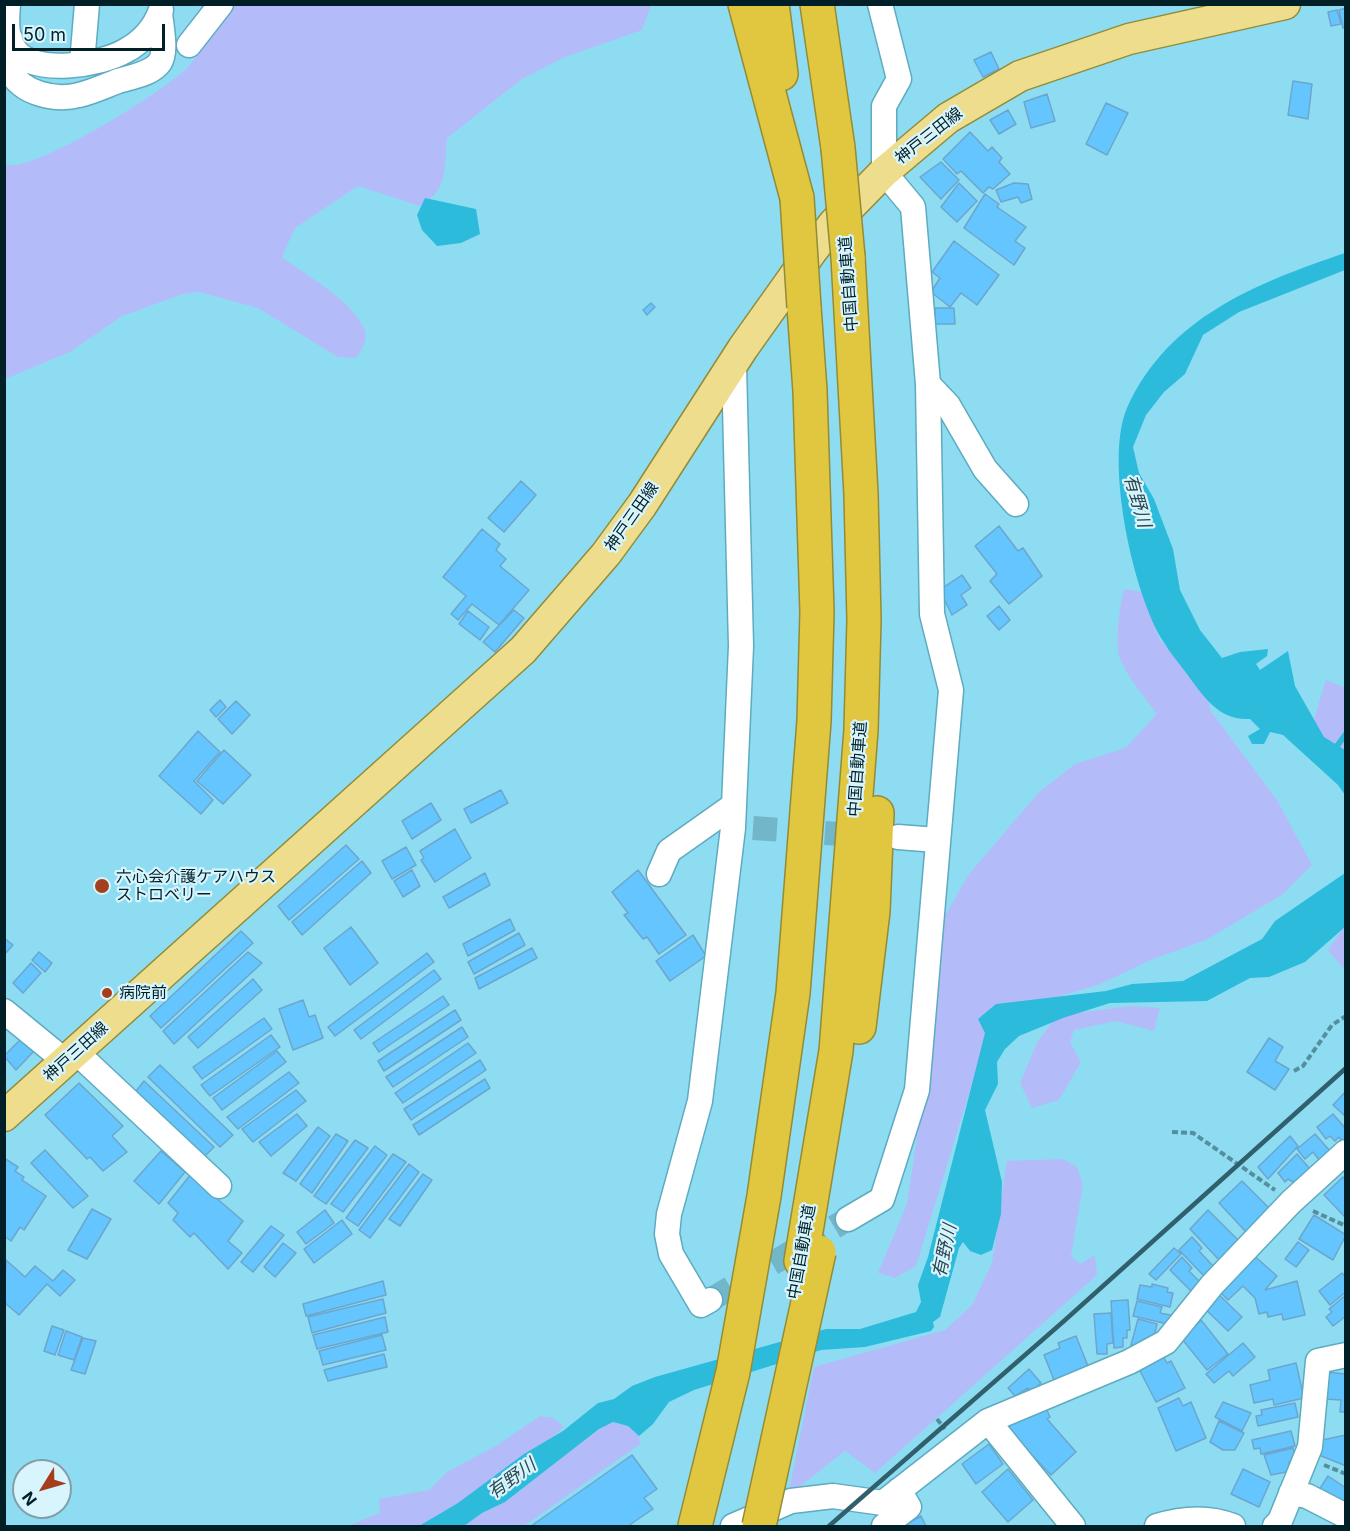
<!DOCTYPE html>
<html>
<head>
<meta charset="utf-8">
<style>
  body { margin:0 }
  #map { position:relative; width:1350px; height:1531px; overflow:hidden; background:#8edcf2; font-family:Inter,sans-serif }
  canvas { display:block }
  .frame { position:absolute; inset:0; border:6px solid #001f27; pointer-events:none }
  .north { position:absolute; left:12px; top:1459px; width:60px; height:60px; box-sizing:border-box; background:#d8f5fe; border:2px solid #829fa8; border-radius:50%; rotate:233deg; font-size:16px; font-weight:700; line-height:24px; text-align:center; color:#001f27 }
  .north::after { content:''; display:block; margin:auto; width:21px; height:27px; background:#a53e1c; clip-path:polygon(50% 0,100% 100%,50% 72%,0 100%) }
  .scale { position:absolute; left:12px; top:24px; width:153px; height:27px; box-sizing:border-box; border:3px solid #001f27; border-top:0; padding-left:8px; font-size:18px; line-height:21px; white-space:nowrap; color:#001f27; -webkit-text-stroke:4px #d8f5fe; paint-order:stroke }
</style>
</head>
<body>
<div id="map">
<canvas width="1350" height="1531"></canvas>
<div class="frame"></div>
<div class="north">N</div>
<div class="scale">50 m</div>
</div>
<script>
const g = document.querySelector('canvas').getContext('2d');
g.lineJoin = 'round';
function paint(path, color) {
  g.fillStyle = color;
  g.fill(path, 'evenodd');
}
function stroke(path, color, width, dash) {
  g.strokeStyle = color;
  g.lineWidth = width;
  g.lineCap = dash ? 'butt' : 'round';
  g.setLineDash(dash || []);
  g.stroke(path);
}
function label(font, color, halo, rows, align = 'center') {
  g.font = font + ' Inter,"Noto Sans JP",sans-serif';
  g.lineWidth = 4.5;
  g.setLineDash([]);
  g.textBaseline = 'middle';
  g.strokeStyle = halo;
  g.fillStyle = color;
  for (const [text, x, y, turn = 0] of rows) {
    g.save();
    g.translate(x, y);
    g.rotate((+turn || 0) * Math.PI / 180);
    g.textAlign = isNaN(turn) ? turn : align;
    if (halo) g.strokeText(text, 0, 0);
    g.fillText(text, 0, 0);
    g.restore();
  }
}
const green = new Path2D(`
  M232,5h419l-9,25 -77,27 -43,22 -75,59c-3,30 2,51 -27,68l-62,-20 -63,42 -13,29c26,20 67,41 82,71 5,11 -2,21 -8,30l-18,-1 -80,-49 -59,-16 -16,2 -61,22 -52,36 -65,27 -1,-215c24,13 162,-74 183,-96 17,-18 30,-43 45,-63z
  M1124,589l18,3 18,48 45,41 5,29 67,90 35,65 -29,29 -77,46 -53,19 -55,26 -85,25 -39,67 -58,189 -21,12 -17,-5 29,-69 16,-107 20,-178 26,-45 70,-82 36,-28 50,-16 32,-34c-13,-17 -28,-35 -37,-55 -6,-14 0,-55 4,-70z
  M1326,680l20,8 -1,65 -36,-18z
  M1345,926v44l-17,-20z
  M1130,1006l30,2 -6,23 -38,-10 -42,9 -4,12 11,20 -22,38 -27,8 -12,-25 17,-40 19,-27z
  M1063,1159l14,8 6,17 -12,72 9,8 15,-9 2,20 -222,198 -30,-22 -57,45 26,-129 131,-37 27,-25 20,-42 15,-102z
  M540,1416l14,2 10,9 -27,24 -109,75h-80l32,-13 -1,-14 50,-9 18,-18 52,-28z
  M612,1422l16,4 11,10 1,8 -116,82h-60l18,-13 23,-11 94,-73z`);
const water = new Path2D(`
  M425,198l51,11 4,25 -19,9 -24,3 -15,-16 -5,-15z
  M1345,253v17l-106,42 -36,23 -18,39 -21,18 -18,23 -13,32 6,26 15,26 19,50 7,41 20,40 22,28 18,-6 28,-3 -1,7 -11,8 4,6 28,-19 7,35 29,51 21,13v45l-7,-10 -55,-50 -13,-3 -6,12h-12l-4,-8 12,-7 -10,-10c-31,2 -47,-23 -63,-45 -8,-11 -17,-21 -24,-33 -30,-47 -59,-181 -36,-233 41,-91 130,-125 218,-155z
  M1345,873v54l-40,35 -36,15 -19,1 -43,23 -97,2 -47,15 -44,18 -14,13 -8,13 1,22 -13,26 17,72 -1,32 -9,36 -11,5 -11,-4 -7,-9 -4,6 -19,69 -7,5 1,5 -3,4 -66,16 -44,3 -127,40 -25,12 -16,22 -14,12 -11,-10 -15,-4 -14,7 -94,73 -23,11 -18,13h-45l39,-23 66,-49 39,-23 35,-28 16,-4 18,-13 23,-9 171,-48h34l56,-17 5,-10 -3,-17 10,-28 57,-224 -7,-14 18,-15 110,-13 26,-7 51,-3 79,-42 13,-18z`);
const stream = new Path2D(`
  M1334,750l12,-16`);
const building = new Path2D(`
  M1346,8v19l-3,1 -4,-18z
  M1337,10l4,14 -10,2 -3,-14z
  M991,52l8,17 -16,8 -9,-17z
  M1293,81l19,3 -4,35 -20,-4z
  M1047,94l8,27 -24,7 -7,-26z
  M1106,103l22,10 -21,42 -21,-11z
  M1008,110l8,14 -17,10 -9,-14z
  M970,132l18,19 4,-4 10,11 -3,4 11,12 -17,15 -4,-2 -6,6 -22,-22 -4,3 -14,-15z
  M941,162l18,18 -18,19 -21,-22z
  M959,183l18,18 -20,21 -16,-15z
  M1014,183l14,1 4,15 -11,4 -3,-6 -17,5 -5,-12z
  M985,194l14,10 -2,3 29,20 -11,14 10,7 -11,17 -50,-37z
  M954,241l45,34 -22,30 -16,-12 -11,14 -19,-15 9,-14 -8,-6z
  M651,303l4,4 -8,8 -4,-5z
  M935,308h19l1,16h-20z
  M521,481l15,14 -32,37 -16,-14z
  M999,526l19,25 5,-3 19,28 -33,28 -19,-23 7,-7 -22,-28z
  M482,529l18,15 -4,6 10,9 -6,7 29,24 -30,35 -27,-21 -14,16 -7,-6 15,-18 -23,-19z
  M962,575l9,13 -10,7 6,10 -15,10 -9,-18 1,-10z
  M999,606l11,14 -11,10 -12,-14z
  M514,610l10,8 -29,34 -12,-10z
  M468,611l21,16 -9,13 -21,-16z
  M220,700l6,7 -10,10 -6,-7z
  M236,701l14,14 -18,19 -14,-15z
  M198,731l22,21 -26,29 19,19 -12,14 -42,-38z
  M224,750l27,25 -28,29 -26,-23z
  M501,790l7,13 -37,20 -7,-14z
  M431,803l10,17 -29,19 -10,-18z
  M455,829l16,29 -36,24 -14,-22 3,-2 -4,-7z
  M346,845l13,14 -70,61 -11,-14z
  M406,847l10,18 -24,14 -10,-18z
  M362,861l9,12 -69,62 -10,-13z
  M412,870l8,16 -17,11 -9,-16z
  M638,870l48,65 -27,19 -12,-17 -4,2 -19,-24 4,-2 -16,-21z
  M485,873l5,12 -41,23 -6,-11z
  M510,919l5,11 -47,26 -5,-12z
  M351,927l27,36 -28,22 -26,-37z
  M241,931l12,12 -92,85 -11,-12z
  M519,933l6,12 -51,29 -6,-12z
  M693,935l13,21 -36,25 -14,-20z
  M4,938l9,7 -8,9h-1z
  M532,948l5,10 -58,31 -4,-11z
  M39,952l13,11 -7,9 -13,-12z
  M248,952l14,11 -88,81 -11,-13z
  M427,953l7,9 -99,74 -7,-9z
  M31,963l10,10 -18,20 -10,-10z
  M434,970l7,9 -80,60 -7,-9z
  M253,979l9,11 -64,58 -10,-11z
  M443,996l6,9 -70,47 -6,-9z
  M303,1000l6,17 6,-2 8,23 -30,12 -14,-41z
  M455,1010l6,10 -77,51 -6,-10z
  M264,1018l8,11 -70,50 -9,-12z
  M462,1027l6,10 -75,50 -7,-10z
  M271,1035l9,12 -70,49 -9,-11z
  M1269,1038l14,9 -8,14 14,8 -14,21 -28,-18z
  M21,1039l13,12 -18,19 -12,-14z
  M468,1043l8,10 -73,50 -8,-10z
  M277,1051l9,11 -64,48 -9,-12z
  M480,1060l6,10 -75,50 -7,-11z
  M160,1065l73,70 -13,12 -72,-70z
  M289,1072l10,11 -61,46 -11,-12z
  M485,1079l5,9 -71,47 -6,-10z
  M144,1081l70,66 -12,12 -69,-64z
  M79,1083l44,43 -11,10 15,16 -24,19 -13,-14 -3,2 -42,-44z
  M296,1090l10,11 -53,41 -11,-13z
  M1346,1091v26l-13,-12z
  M297,1114l10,12 -36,30 -12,-14z
  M1333,1114l13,15v9l-4,3 -3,-4 -4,4 -5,-5 -4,3 -9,-12z
  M318,1127l12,9 -34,45 -13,-8z
  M336,1134l12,7 -36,52 -12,-9z
  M1315,1134l16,18 -11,9 -7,-9 -8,7 -8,-10z
  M1290,1136l8,10 -30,33 -10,-12z
  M355,1140l13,8 -42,56 -12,-8z
  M375,1146l12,9 -44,57 -12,-8z
  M45,1150l43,46 -15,12 -42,-45z
  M161,1151l24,21 -26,32 -25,-23z
  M393,1154l13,8 -48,64 -12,-8z
  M1297,1154l13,15 -15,14 -7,-4 -3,3 -7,-9z
  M4,1158l14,9 -3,4 9,6 -2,3 24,16 -22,34 -4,-3 -9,14 -7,-5z
  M409,1164l10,8 -49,66 -11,-8z
  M195,1169l19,27 29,25 -15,20 14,12 -14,16 -34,-36 -4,4 -17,-17 5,-7 -10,-10z
  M423,1174l9,6 -32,46 -11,-7z
  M1343,1177l3,3v38l-22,-23z
  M1242,1181l29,29 -24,23 -28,-30z
  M92,1209l19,10 -24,40 -19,-9z
  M325,1210l9,13 -28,21 -9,-12z
  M1208,1210l32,32 -19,20 -31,-33z
  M1314,1215l32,20 -13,25 -34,-21z
  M342,1220l10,14 -38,29 -10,-14z
  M271,1226l13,9 -31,37 -12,-10z
  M1192,1237l10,11 -3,3 15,16 -10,9 -25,-26z
  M1298,1242l11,8 -13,17 -11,-8z
  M283,1243l13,10 -21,24 -11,-10z
  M1174,1248l7,6 -25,26 -7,-6z
  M1251,1253l26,23 -12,14 32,-9 8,34 -22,5 -1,-6 -14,3 -1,-5 -8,2 -4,-16 -12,-12 -15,14 -10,-10z
  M1182,1257l10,11 -3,3 11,11 -9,9 -21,-21z
  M6,1260l19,17 10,-11 18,15 10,-11 12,10 -15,16 -13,-12 -28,31 -15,-13z
  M1342,1273l4,4v15l-16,13 -11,-14z
  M383,1281l3,14 -80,21 -3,-12z
  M1152,1284l16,4 -1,4 6,1 -3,14 -33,-8 3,-14 12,2z
  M1215,1291l27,26 -14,14 -26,-25z
  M1346,1295v21l-13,10 -7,-9 6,-5 -3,-3z
  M383,1299l3,14 -74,20 -4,-16z
  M1128,1300l2,30h-3v8h-4v9l-9,1 -3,-47z
  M1137,1301l25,6 -2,6 15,3 -3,9 -39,-9z
  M1111,1313l2,30 -6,1v10h-10l-3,-40z
  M385,1317l3,15 -71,17 -4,-14z
  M1138,1319l19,5 -5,20 -12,4 -9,-3z
  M1201,1320l27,34 -21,16 -25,-31z
  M52,1326l12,4 -9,25 -11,-4z
  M66,1331l16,6 -8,23 -16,-5z
  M382,1335l4,15 -63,15 -4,-14z
  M1076,1336l12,30 -34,14 -10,-25 16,-7 -2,-5z
  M83,1338l13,3 -11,33 -14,-4z
  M1243,1343l12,14 -22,19 -4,-5 -15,12 -8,-9z
  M384,1354l3,13 -59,14 -4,-11z
  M1163,1356l4,7 4,-2 14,27 -29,14 -17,-33z
  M1296,1363l8,35 -30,7 -1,-6 -19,4 -4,-18 20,-5 -2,-10z
  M1029,1369l12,14 -10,9 -3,-4 -13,8 -7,-8z
  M1326,1372l20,2v38h-6l1,-12 -17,-1z
  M1179,1398l4,8 8,-4 15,36 -30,13 -18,-43z
  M1043,1402l7,15 -3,2 29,33 -25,23 -18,-19 -6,5 -27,-41z
  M1223,1402l28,11 -9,18 -27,-14z
  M1295,1403l3,14 -40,9 -2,-10 6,-1 -1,-5z
  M1219,1421l25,12 -9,17h-12l-13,-8z
  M1291,1431l4,15 -34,8 -1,-6 -6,1 -2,-9z
  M1346,1435v31l-27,-11 3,-15z
  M989,1444l14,20 -27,20 -14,-20z
  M1293,1448l3,13 -7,1 2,9 -20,4 -7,-20z
  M632,1455l25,34 -13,9 9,11 -25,17h-97z
  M1008,1469l25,31 -25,22 -26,-30z
  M1243,1469l27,13 -11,25 -28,-13z
  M1328,1476l18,12v22l-29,-17z
  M921,1516l5,10h-23z`);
const minorTunnel = new Path2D(`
  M753,828l116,8
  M710,1300l138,-81`);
const path = new Path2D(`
  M1294,1071l9,-5 29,-41 14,-9
  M1172,1132l21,1 82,57
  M1313,1211l33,15
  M937,1419l8,10
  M1324,1465l22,9`);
const minor = new Path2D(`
  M8,4c-1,16 -3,32 7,46 19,26 86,15 110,1 17,-9 30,-24 36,-41
  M10,38c-1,11 -4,22 0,32 11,24 46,31 69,25 13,-3 26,-9 39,-14 13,-4 34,-7 42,-19 7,-11 1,-36 0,-50
  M189,45l32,-41
  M82,63l5,-59
  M928,384l20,21 37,64 31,35
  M898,837l39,3
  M659,874l10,-23 65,-46
  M4,1011l61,50
  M76,1052l143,134
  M848,1219l34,-20 35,-109 34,-400 -19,-76 -4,-230 -15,-177 -29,-35v-66l15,-27 -19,-75
  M710,1300l-9,5 -30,-51 -4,-20 2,-20 31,-113 33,-273 8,-182 -7,-280
  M988,1421l85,105
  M1291,1493l16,3 39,20
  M733,1526l58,-25 42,-5 50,7 105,-82 141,-59 37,-20 46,-57 79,-83 55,-50
  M884,1526l25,-19 -10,-17
  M1157,1526c26,-8 51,-10 76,0
  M1275,1526l5,-5 30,-74 8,-86 28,-6`);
const major = new Path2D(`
  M4,1116l519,-466 83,-96 36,-49 101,-157 69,-97 22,-28 50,-51 64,-54 72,-42 109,-37 156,-35`);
const highway = new Path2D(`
  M745,4l52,194
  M772,4l9,70
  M817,4l21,144
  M859,1027l14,-116 4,-98
  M801,1261l35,-210 25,-321 3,-110 -3,-126 -13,-237
  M695,1526l38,-154 31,-176 29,-203 21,-272 3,-109 -7,-221 -6,-84`);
const rail = new Path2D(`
  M829,1526l235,-205 282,-253`);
const highwayBridge = new Path2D(`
  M838,148l10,109
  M797,198l7,109
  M759,1526l60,-274`);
const markers = [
  [102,886,8,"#a53e1c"],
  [107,993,6,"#a53e1c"]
];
const streetNames = [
  ["神戸三田線",929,136,-38],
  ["中国自動車道",849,284,-94],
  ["神戸三田線",632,517,-55],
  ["中国自動車道",858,769,-86],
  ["神戸三田線",76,1052,-42],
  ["中国自動車道",802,1252,-80]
];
const poiNames = [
  ["六心会介護ケアハウス",116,877],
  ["ストロベリー",116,895],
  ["病院前",119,993]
];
const waterNames = [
  ["有野川",1137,501,74],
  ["有野川",945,1251,-78],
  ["有野川",512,1479,-36]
];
paint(green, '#b3bcf9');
paint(water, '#2dbbdc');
stroke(stream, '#2dbbdc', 6);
paint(building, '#65c5ff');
stroke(building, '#6ca6cc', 1.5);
stroke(minorTunnel, '#72b6c9', 24, [24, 12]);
stroke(minor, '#5eabc0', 27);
stroke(major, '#928c37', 33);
stroke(highway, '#928c37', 36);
stroke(path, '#548e9f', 4, [6, 3]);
stroke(minor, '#fff', 24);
stroke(major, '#eddd8c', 30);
stroke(highway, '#e1c640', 33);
stroke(rail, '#31606d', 4.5);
stroke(highwayBridge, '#928c37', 36, []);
stroke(highwayBridge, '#e1c640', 33);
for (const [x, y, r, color] of markers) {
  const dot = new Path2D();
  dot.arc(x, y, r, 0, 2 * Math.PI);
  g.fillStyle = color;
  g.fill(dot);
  stroke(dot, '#d8f5fe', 2);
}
label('16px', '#001f27', '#d8f5fe', streetNames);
label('16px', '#001f27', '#d8f5fe', poiNames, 'left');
label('italic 18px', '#2c4951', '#d8f5fe', waterNames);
</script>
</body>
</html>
